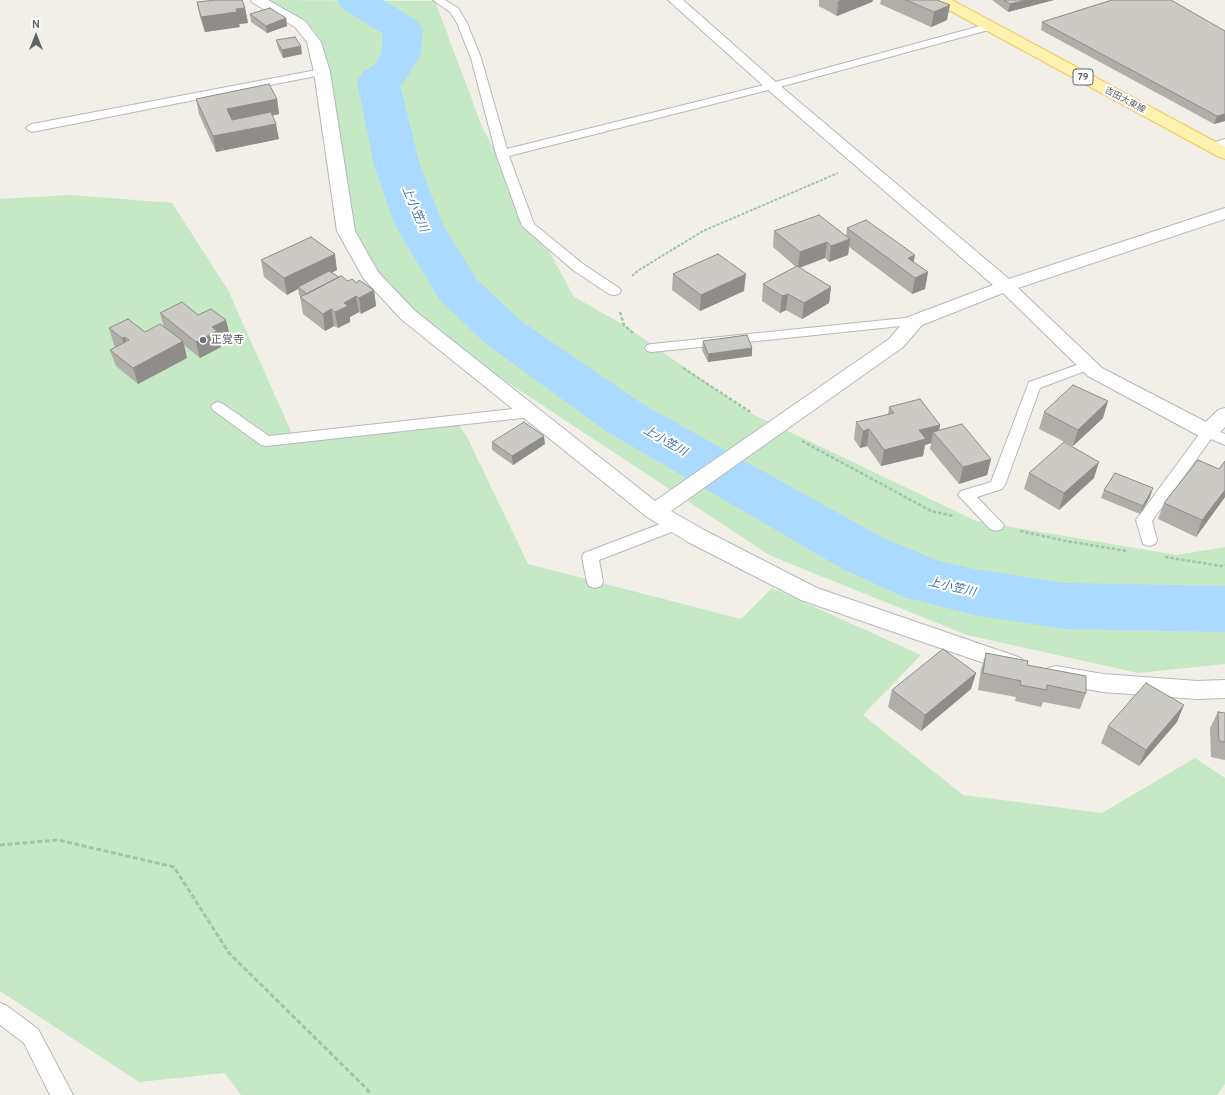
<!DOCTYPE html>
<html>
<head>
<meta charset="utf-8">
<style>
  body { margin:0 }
  #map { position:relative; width:1225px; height:1095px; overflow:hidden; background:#f1efe8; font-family:Cabin,sans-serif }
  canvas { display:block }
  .north { position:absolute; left:16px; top:16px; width:40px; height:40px; -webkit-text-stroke:3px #fff; paint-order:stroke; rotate:0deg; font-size:11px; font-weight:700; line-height:16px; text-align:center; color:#5f6368 }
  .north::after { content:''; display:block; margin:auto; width:14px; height:18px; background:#5f6368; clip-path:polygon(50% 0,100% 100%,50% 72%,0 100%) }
</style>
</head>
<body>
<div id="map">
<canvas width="1225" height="1095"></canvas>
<div class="north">N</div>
</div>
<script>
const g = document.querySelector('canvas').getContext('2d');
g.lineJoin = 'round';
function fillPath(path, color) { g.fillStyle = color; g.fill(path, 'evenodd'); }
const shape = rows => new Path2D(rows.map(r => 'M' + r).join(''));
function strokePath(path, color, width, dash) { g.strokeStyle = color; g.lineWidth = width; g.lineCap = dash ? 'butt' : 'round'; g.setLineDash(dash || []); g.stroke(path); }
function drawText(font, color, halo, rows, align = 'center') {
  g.font = font + ' Cabin,"Noto Sans JP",sans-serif'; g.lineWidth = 4; g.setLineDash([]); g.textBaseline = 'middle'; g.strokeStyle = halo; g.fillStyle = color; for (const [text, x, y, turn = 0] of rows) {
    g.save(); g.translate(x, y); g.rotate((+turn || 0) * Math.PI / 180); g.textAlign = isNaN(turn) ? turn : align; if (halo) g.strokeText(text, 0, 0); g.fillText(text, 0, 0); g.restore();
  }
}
fillPath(shape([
  [257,0,435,1,483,129,574,297,624,325,748,412,976,521,1176,555,1225,547,1225,664,1138,673,967,635,771,556,422,326,370,275,337,176,315,30],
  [71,195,172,203,228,290,294,438,456,420,468,439,528,564,741,619,772,588,921,655,863,715,963,795,1102,813,1195,758,1225,778,1225,1084,1217,1095,241,1095,225,1073,139,1082,0,991,0,199]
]), '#c5e8c5');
fillPath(shape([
  [337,0,383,0,417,21,423,29,421,54,404,82,400,85,420,165,443,225,477,280,521,321,644,405,885,539,939,561,974,569,1065,583,1225,586,1225,632,1065,629,974,615,904,597,843,569,606,431,485,343,440,300,433,289,395,225,374,165,357,81,363,72,374,65,381,54,383,34,342,8,337,0]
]), '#aadaff');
const lane = shape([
  [433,0,445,0,458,8,467,23,481,58,507,149,768,84,984,25,988,24,993,27,992,29,776,88,509,156,534,224,583,264,619,288,621,291,619,294,614,295,609,294,573,270,522,226,496,154,471,58,457,23,450,12,433,0],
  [322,69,328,72,326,74,32,132,28,130,26,128,28,126,32,124,322,69],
  [1225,139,1225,147,1213,151,1209,150,1207,147,1209,144,1225,139],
  [915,317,920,318,922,321,920,324,652,352,647,351,645,348,647,345,652,344,915,317],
  [1088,361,1093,362,1095,365,1093,368,1040,388,1005,485,1002,489,977,497,1004,525,1002,529,996,531,990,529,958,495,961,491,991,482,1029,382,1088,361],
  [218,402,223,404,269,436,531,407,536,409,538,412,536,415,531,417,266,446,261,445,213,410,211,407,213,404,218,402],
  [1208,427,1225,434,1225,445,1211,439,1152,521,1157,540,1155,544,1149,546,1143,544,1136,520,1203,429,1208,427],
  [676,518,682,520,684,524,682,528,599,560,603,582,601,586,595,588,589,586,587,582,582,557,584,553,676,518],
  [0,1003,7,1006,38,1029,73,1095,50,1095,24,1043,0,1025,0,1003]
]);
const street = shape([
  [251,0,268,0,305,21,321,42,330,72,355,231,378,272,415,311,655,501,889,339,908,317,993,285,767,89,668,0,683,0,777,83,1009,279,1225,208,1225,219,1018,288,1102,368,1206,422,1218,410,1225,408,1225,427,1215,437,1208,439,1201,437,1088,376,1003,293,922,325,903,347,671,511,704,530,817,588,1021,658,1025,664,1021,670,1013,673,801,600,688,542,647,517,401,319,364,279,337,231,314,72,307,42,295,27,253,3,251,0],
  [1056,666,1103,674,1197,681,1225,680,1225,698,1197,699,1103,692,1056,684,1048,682,1044,675,1048,668,1056,666]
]);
const primary = shape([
  [934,0,952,0,1225,147,1225,159,1219,157,936,3,934,0]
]);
strokePath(lane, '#b5b8bc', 2);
strokePath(street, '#b5b8bc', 2);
strokePath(primary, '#f2c960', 2);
strokePath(shape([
  [632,276,639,270,703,231,838,173]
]), '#9cc7a9', 2, [3, 1.5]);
strokePath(shape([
  [620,312,624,325,634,334],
  [683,368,752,413],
  [802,441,931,511,953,516],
  [1020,531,1066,541,1127,551],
  [1165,557,1221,566,1225,565]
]), '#9cc7a9', 2.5, [3.5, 2]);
strokePath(shape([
  [0,845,58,840,174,867,229,953,367,1089,370,1095]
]), '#9cc7a9', 3, [5, 2.5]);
fillPath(lane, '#fff');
fillPath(street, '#fff');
fillPath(primary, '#fff2af');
fillPath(shape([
  [819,0,873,0,872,2,837,16,819,6],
  [881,0,937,0,947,20,931,27,880,4],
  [992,0,1054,0,1008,12],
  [197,2,245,8,248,23,239,24,240,27,205,32,200,17],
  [250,14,286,18,287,26,267,33,251,22],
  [1042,22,1225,31,1225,121,1214,124,1041,30],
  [276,40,302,54,283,58,278,48],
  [196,99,277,99,279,114,272,116,279,139,216,152,199,114],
  [847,228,914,262,928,272,925,289,912,294,849,247,848,255,829,262,825,258,800,268,831,287,829,303,802,319,786,310,780,313,762,301,763,284,796,267,773,247,774,231,846,236],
  [261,260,337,270,332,273,339,277,348,281,357,283,374,290,376,306,361,314,359,312,350,317,350,322,338,328,334,326,325,331,303,314,300,297,301,297,299,295,298,289,287,295,264,277],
  [673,274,744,291,700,311,672,290],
  [160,313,198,315,230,336,220,342,221,347,200,358,184,345,187,358,138,384,116,366,110,350,116,347,114,345,109,328,145,332,164,327],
  [703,341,752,348,752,356,708,362,702,350],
  [889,407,940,425,939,431,991,459,987,475,959,484,930,449,931,443,925,445,923,456,881,466,867,446,860,448,854,439,856,422,888,415],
  [1044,412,1103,418,1073,446,1039,429],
  [492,442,545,444,513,465,492,450],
  [1219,469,1225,497,1196,537,1158,519,1164,503],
  [1029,473,1094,478,1059,510,1024,489],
  [1104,490,1150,497,1140,514,1101,498],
  [986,653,1027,665,1086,693,1080,709,1043,702,1041,707,1015,701,1016,697,978,690,981,669],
  [976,673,971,689,921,731,888,707,892,690],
  [1218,712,1225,713,1225,760,1211,757,1210,728],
  [1177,722,1139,766,1101,743,1108,726]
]), '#afaea9');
fillPath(shape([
  [842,0,873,0,872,2,837,16,838,1],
  [1026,0,1054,0,1008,12,1010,4],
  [950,5,947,20,931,27,934,12],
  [245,8,248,23,239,24,240,27,205,32,201,17,236,9],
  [286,18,287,26,267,33,266,26],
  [301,46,302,54,283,58,282,50],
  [277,99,279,114,230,124,227,109],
  [1225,114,1225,121,1214,124,1217,116],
  [276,124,279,139,216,152,213,136],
  [850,239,848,255,829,262,831,246],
  [827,242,825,258,798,268,800,252],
  [335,254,337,270,299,288,298,287,298,289,287,295,284,278],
  [915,255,912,272,908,258],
  [928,272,925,289,912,294,915,278],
  [746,274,744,291,700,311,701,295],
  [831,287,829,303,802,319,804,303],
  [374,290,376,306,361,314,359,298],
  [788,294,786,310,780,313,782,296],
  [356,296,359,312,350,317,350,322,338,328,335,312,344,303],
  [331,309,334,326,325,331,323,314],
  [226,320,230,336,220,342,221,347,200,358,196,342,212,327],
  [125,337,130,353,126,355,122,338],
  [183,341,187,358,138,384,133,368],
  [752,348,752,356,708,362,708,354],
  [1108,401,1103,418,1073,446,1078,430],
  [940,425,938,437,933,432,931,443,925,445,923,456,881,466,884,450,919,430],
  [869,429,867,446,860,448,863,431],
  [544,436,545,444,513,465,512,456],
  [991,459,987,475,959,484,963,467],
  [1099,462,1094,478,1059,510,1064,493],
  [1153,488,1150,497,1140,514,1143,506],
  [1225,490,1225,497,1196,537,1202,520],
  [976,673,971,689,921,731,925,715],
  [1184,705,1177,722,1139,766,1146,750]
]), '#8f8d8a');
const building = shape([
  [216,0,242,0,245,8,236,9,237,12,201,17,197,2,216,0],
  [906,0,937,0,950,5,934,12,906,0],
  [1004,0,1026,0,1010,4,1004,0],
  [1112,0,1171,0,1225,31,1225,114,1217,116,1042,22,1112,0],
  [270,8,286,18,266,26,250,14,270,8],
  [295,37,301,46,282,50,276,40,295,37],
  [269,84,277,99,227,109,232,120,271,112,276,124,213,136,196,99,269,84],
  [819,215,850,239,831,246,827,242,800,252,774,231,819,215],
  [866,220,915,255,908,258,928,272,915,278,847,228,866,220],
  [311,237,335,254,284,278,261,260,311,237],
  [718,254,746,274,701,295,673,274,718,254],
  [797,266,831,287,804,303,788,294,782,296,763,284,797,266],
  [329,271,339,277,307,294,298,287,329,271],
  [341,276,348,281,352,279,357,283,359,280,374,290,359,298,356,296,344,303,348,306,335,312,331,309,323,314,300,297,341,276],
  [182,302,198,315,211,309,226,320,212,327,217,331,196,342,160,313,182,302],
  [128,319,145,332,160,324,183,341,133,368,110,350,129,340,125,337,122,338,109,328,128,319],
  [747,335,752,348,708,354,703,341,747,335],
  [1073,385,1108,401,1078,430,1044,412,1073,385],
  [920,399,940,425,919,430,926,439,884,450,869,429,863,431,856,422,894,413,889,407,920,399],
  [524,422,544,436,512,456,492,442,524,422],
  [962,424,991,459,963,467,933,432,962,424],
  [1064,442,1099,462,1064,493,1029,473,1064,442],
  [1198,460,1219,469,1225,461,1225,490,1202,520,1164,503,1198,460],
  [1115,473,1153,488,1143,506,1104,490,1115,473],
  [943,649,976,673,925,715,892,690,943,649],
  [986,653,1028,661,1027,665,1086,676,1086,693,1047,685,1047,690,1020,685,1021,681,983,673,986,653],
  [1146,683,1184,705,1146,750,1108,726,1146,683],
  [1218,712,1225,713,1225,742,1219,741,1218,712]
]);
fillPath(building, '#cccac5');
strokePath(building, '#8f8d8a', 1);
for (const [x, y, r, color] of [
  [203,340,4,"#6b7280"]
]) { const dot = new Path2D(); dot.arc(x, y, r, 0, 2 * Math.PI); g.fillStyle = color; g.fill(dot); strokePath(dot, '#fff', 1.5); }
drawText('9px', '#5f6368', '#fff', [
  ["吉田大東線",1125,100,28]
]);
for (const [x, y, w] of [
  [1083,77,20]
]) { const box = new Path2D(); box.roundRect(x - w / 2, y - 8, w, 16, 3); g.fillStyle = '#fff'; g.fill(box); strokePath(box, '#5f6368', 1); }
drawText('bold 10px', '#5f6368', null, [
  ["79",1083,77]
]);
drawText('11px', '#5b616d', '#fff', [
  ["正覚寺",211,340]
], 'left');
drawText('italic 12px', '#4174aa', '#fff', [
  ["上小笠川",415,209,67],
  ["上小笠川",665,441,30],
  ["上小笠川",952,587,13]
]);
</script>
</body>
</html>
